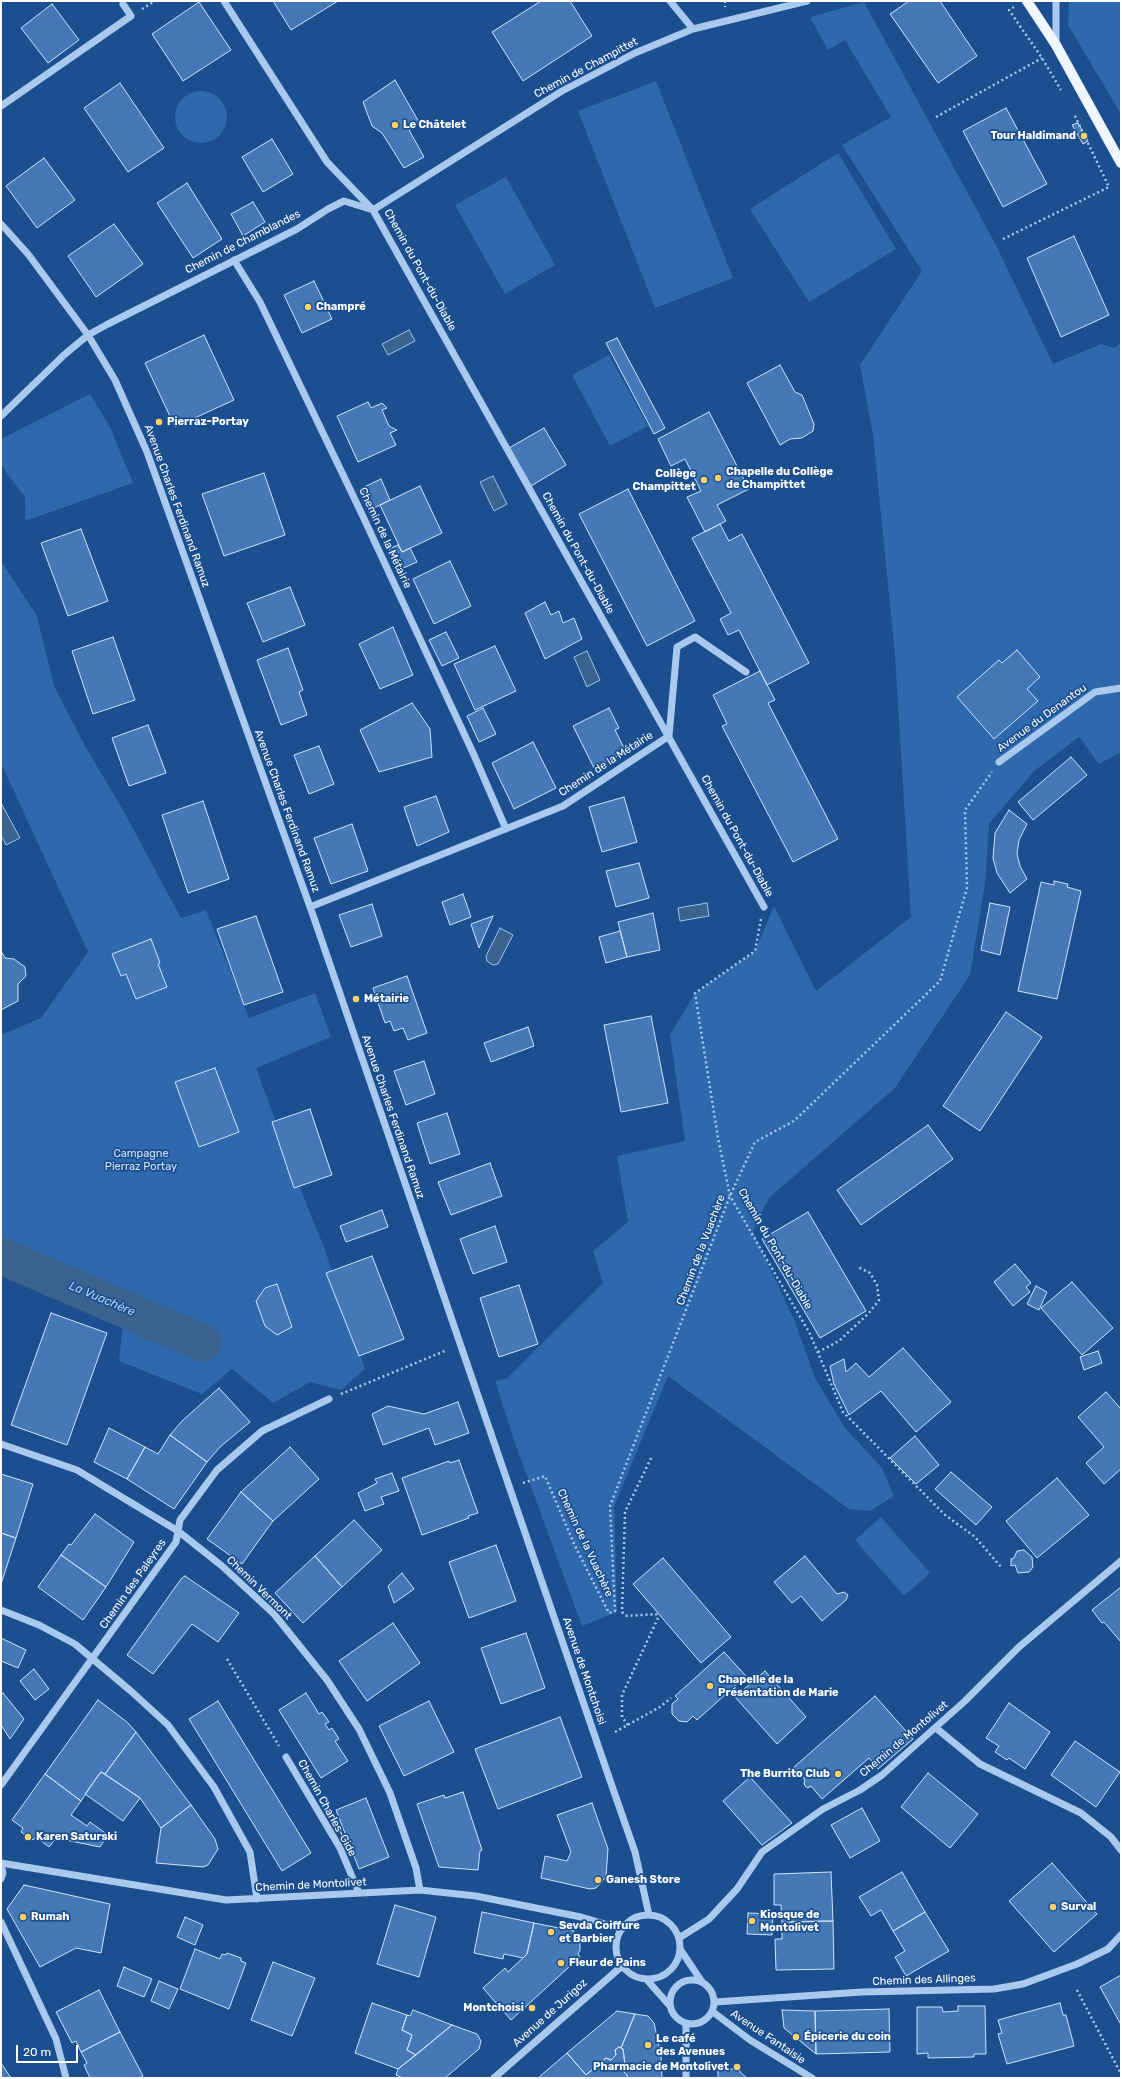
<!DOCTYPE html>
<html>
<head>
<meta charset="utf-8">
<style>
  body { margin:0 }
  #map { position:relative; width:1122px; height:2079px; overflow:hidden; background:#1b4f8f; font-family:Rubik,sans-serif }
  canvas { display:block }
  .frame { position:absolute; inset:0; border:2px solid #fff; pointer-events:none }
  .scale { position:absolute; left:16px; top:2045px; width:62px; height:18px; box-sizing:border-box; border:2px solid #fff; border-top:0; padding-left:5px; font-size:12px; line-height:14px; white-space:nowrap; color:#fff; -webkit-text-stroke:3px #1b4f8f; paint-order:stroke }
</style>
</head>
<body>
<div id="map">
<canvas width="1122" height="2079"></canvas>
<div class="frame"></div>
<div class="scale">20 m</div>
</div>
<script>
const g = document.querySelector('canvas').getContext('2d');
g.lineJoin = 'round';
function fillPath(path, color) { g.fillStyle = color; g.fill(path, 'evenodd'); }
const shape = rows => new Path2D(rows.map(r => 'M' + r).join(''));
function strokePath(path, color, width, dash) { g.strokeStyle = color; g.lineWidth = width; g.lineCap = dash ? 'butt' : 'round'; g.setLineDash(dash || []); g.stroke(path); }
function drawText(font, color, halo, rows, align = 'center') {
  g.font = font + ' Rubik,sans-serif'; g.lineWidth = 3.5; g.setLineDash([]); g.textBaseline = 'middle'; g.strokeStyle = halo; g.fillStyle = color; for (const [text, x, y, turn = 0] of rows) {
    g.save(); g.translate(x, y); g.rotate((+turn || 0) * Math.PI / 180); g.textAlign = isNaN(turn) ? turn : align; if (halo) g.strokeText(text, 0, 0); g.fillText(text, 0, 0); g.restore();
  }
}
fillPath(shape([
  [1069,1,1121,1,1121,114,1068,25],
  [864,2,996,245,1053,364,1101,344,1114,348,1121,343,1121,752,1099,764,1079,737,1034,771,989,824,985,884,970,975,895,1088,769,1198,753,1231,795,1322,815,1378,845,1428,882,1468,894,1496,870,1511,849,1509,668,1376,614,1507,617,1612,582,1626,515,1443,495,1381,506,1379,603,1283,593,1251,628,1222,617,1156,685,1141,670,1035,695,993,755,951,774,906,816,991,911,917,895,656,873,435,860,365,922,271,842,145,891,117,845,40,828,50,810,17],
  [656,81,733,278,655,308,578,111],
  '175 117a26 26 0 1 1 52 0a26 26 0 1 1-52 0Z',
  [838,153,896,249,809,302,750,209],
  [506,177,555,265,505,294,455,205],
  [609,355,648,426,610,446,572,375],
  [90,394,110,427,133,483,25,521,25,497,8,475,1,464,1,439],
  [1,561,37,616,54,686,85,746,123,810,181,918,206,910,249,1018,315,993,331,1037,256,1068,304,1198,324,1247,365,1369,341,1390,310,1382,273,1403,232,1369,202,1394,119,1361,123,1323,97,1295,1,1252,1,1035,41,1018,88,952,1,763],
  [881,1517,930,1573,904,1596,855,1540]
]), '#2e69ad');
const water = shape([
  [409,330,415,341,388,355,382,344,409,330],
  [493,476,507,504,494,511,480,482,493,476],
  [587,651,600,680,587,687,574,657,587,651],
  [1,803,20,838,6,845,1,835,1,803],
  [707,903,709,916,680,921,678,908,707,903],
  [500,928,513,935,498,964,493,965,487,961,486,956,500,928]
]);
fillPath(water, '#3c6290');
strokePath(water, '#9cc4f0', 1);
strokePath(shape([
  [1,1256,203,1343]
]), '#3c6290', 37);
const building = shape([
  [273,1,338,1,291,30,273,1],
  [541,1,570,1,592,36,523,81,492,32,541,1],
  [909,1,940,1,977,56,938,83,890,14,909,1],
  [199,2,231,50,183,81,152,34,199,2],
  [52,4,79,40,48,63,21,28,52,4],
  [395,80,420,124,409,130,424,157,404,168,382,133,372,126,363,102,395,80],
  [120,83,164,148,128,172,84,108,120,83],
  [1006,108,1047,184,1003,207,963,131,1006,108],
  [1078,123,1088,141,1083,144,1072,125,1078,123],
  [272,139,293,174,263,192,242,157,272,139],
  [44,158,75,200,37,228,6,186,44,158],
  [187,183,222,239,193,258,157,203,187,183],
  [253,202,265,222,243,236,231,214,253,202],
  [114,224,143,264,96,297,68,256,114,224],
  [1074,236,1109,315,1061,337,1027,258,1074,236],
  [314,281,332,319,302,333,284,295,314,281],
  [204,335,234,400,175,427,145,363,204,335],
  [617,338,665,428,654,434,606,343,617,338],
  [780,365,795,392,802,395,814,424,813,431,802,438,790,439,780,445,747,383,780,365],
  [368,402,371,408,382,403,387,408,382,410,389,426,397,430,390,433,396,445,358,462,337,416,368,402],
  [709,412,749,489,717,505,726,521,705,532,687,497,701,491,685,459,671,466,658,439,709,412],
  [544,428,566,465,531,486,509,448,544,428],
  [264,473,285,535,224,556,202,494,264,473],
  [381,479,390,500,372,509,362,488,381,479],
  [420,486,442,533,402,552,380,505,420,486],
  [628,489,695,621,647,646,579,514,628,489],
  [720,524,729,541,742,534,809,663,767,685,739,630,728,635,720,619,731,613,692,538,720,524],
  [81,529,108,601,68,616,41,543,81,529],
  [398,545,402,552,410,548,417,562,399,570,389,549,398,545],
  [450,561,471,606,434,624,413,579,450,561],
  [290,587,305,625,263,642,247,603,290,587],
  [545,602,551,615,559,611,563,623,574,618,582,639,545,659,525,613,545,602],
  [393,627,413,675,380,689,359,644,393,627],
  [446,632,459,658,442,666,429,640,446,632],
  [113,637,135,700,93,714,72,651,113,637],
  [495,646,516,691,475,710,454,664,495,646],
  [288,648,303,690,299,692,307,715,281,725,257,660,288,648],
  [1017,650,1040,677,1027,689,1038,701,994,739,957,697,999,660,1002,663,1017,650],
  [760,671,775,700,768,703,838,839,793,862,722,726,727,724,713,695,760,671],
  [412,703,430,729,432,757,379,772,360,730,412,703],
  [483,708,496,734,479,742,467,716,483,708],
  [609,708,619,728,615,730,626,752,594,768,573,726,609,708],
  [148,725,166,773,129,786,112,738,148,725],
  [533,742,556,788,514,809,492,763,533,742],
  [319,746,334,784,309,794,294,755,319,746],
  [1071,757,1087,775,1033,820,1018,802,1071,757],
  [436,796,449,832,417,846,404,807,436,796],
  [624,797,637,842,602,852,589,807,624,797],
  [203,801,229,879,188,893,162,815,203,801],
  [1009,810,1027,824,1019,840,1017,854,1020,866,1027,879,1010,893,997,873,993,858,995,833,1009,810],
  [352,824,368,871,331,884,314,838,352,824],
  [639,863,649,898,616,907,606,871,639,863],
  [1054,881,1068,884,1067,887,1081,891,1057,999,1018,991,1041,882,1054,885,1054,881],
  [463,894,471,917,450,925,442,902,463,894],
  [990,903,1010,907,1000,955,981,950,990,903],
  [372,904,382,936,351,947,339,915,372,904],
  [653,913,660,950,627,957,618,922,653,913],
  [256,916,283,992,244,1005,217,929,256,916],
  [493,916,479,948,471,924,493,916],
  [620,931,627,957,606,963,599,937,620,931],
  [151,939,160,963,158,964,167,987,136,999,126,974,121,976,112,954,151,939],
  [1,951,5,958,14,959,25,967,26,976,18,984,18,1001,1,1010,1,951],
  [407,976,427,1033,408,1040,403,1028,394,1031,390,1021,385,1023,373,988,407,976],
  [1006,1012,1042,1037,980,1131,943,1106,1006,1012],
  [651,1016,668,1103,621,1112,604,1025,651,1016],
  [528,1027,534,1046,491,1062,484,1043,528,1027],
  [424,1061,435,1094,406,1105,394,1071,424,1061],
  [215,1068,239,1132,199,1147,175,1082,215,1068],
  [310,1109,332,1175,294,1188,272,1122,310,1109],
  [447,1113,460,1154,430,1164,417,1123,447,1113],
  [928,1125,953,1159,861,1225,837,1190,928,1125],
  [490,1163,502,1196,451,1215,438,1182,490,1163],
  [382,1210,388,1227,346,1242,340,1226,382,1210],
  [808,1212,866,1311,820,1338,762,1239,808,1212],
  [495,1226,507,1262,473,1274,460,1239,495,1226],
  [372,1256,404,1339,359,1356,326,1273,372,1256],
  [1015,1264,1031,1283,1026,1287,1030,1292,1013,1306,994,1282,1015,1264],
  [1072,1282,1113,1328,1082,1355,1041,1308,1072,1282],
  [277,1284,292,1327,277,1335,265,1326,256,1301,265,1288,277,1284],
  [519,1285,538,1344,499,1357,480,1298,519,1285],
  [1036,1286,1047,1292,1039,1310,1027,1304,1036,1286],
  [51,1313,107,1333,67,1445,11,1425,51,1313],
  [903,1348,951,1402,916,1432,881,1391,849,1415,834,1384,830,1366,844,1359,846,1372,856,1363,869,1377,903,1348],
  [1098,1351,1102,1363,1084,1370,1080,1357,1098,1351],
  [219,1388,250,1422,220,1447,207,1462,170,1435,182,1421,219,1388],
  [1106,1392,1121,1409,1121,1469,1104,1484,1086,1463,1104,1447,1078,1417,1106,1392],
  [458,1402,469,1433,435,1445,429,1428,383,1445,372,1414,388,1406,424,1414,458,1402],
  [109,1428,145,1447,127,1479,94,1462,109,1428],
  [170,1435,207,1462,174,1509,127,1479,145,1447,158,1454,170,1435],
  [915,1436,939,1465,916,1484,890,1458,915,1436],
  [290,1447,319,1479,273,1521,241,1492,290,1447],
  [459,1460,478,1513,468,1516,469,1518,422,1535,402,1478,449,1461,450,1463,459,1460],
  [951,1472,992,1507,976,1525,935,1489,951,1472],
  [392,1473,399,1491,381,1497,384,1504,365,1511,358,1493,377,1483,375,1479,392,1473],
  [1,1474,33,1484,16,1538,1,1533,1,1474],
  [1057,1478,1089,1515,1037,1558,1006,1521,1057,1478],
  [241,1492,273,1521,242,1564,207,1539,241,1492],
  [95,1514,134,1542,106,1587,61,1555,69,1544,71,1545,95,1514],
  [354,1520,382,1550,342,1587,315,1556,354,1520],
  [1,1533,16,1538,1,1584,1,1533],
  [496,1545,516,1601,469,1618,449,1562,496,1545],
  [1024,1550,1032,1557,1033,1567,1029,1572,1018,1573,1015,1565,1011,1566,1011,1559,1014,1558,1017,1551,1024,1550],
  [61,1555,106,1587,83,1620,38,1587,61,1555],
  [315,1556,342,1587,303,1623,275,1593,315,1556],
  [805,1556,837,1594,844,1592,848,1595,846,1600,822,1621,801,1596,792,1603,774,1582,805,1556],
  [663,1558,731,1637,701,1663,633,1584,663,1558],
  [402,1573,414,1589,394,1603,388,1586,402,1573],
  [185,1576,239,1613,218,1642,192,1624,153,1674,127,1655,181,1579,185,1576],
  [1121,1587,1121,1642,1104,1622,1102,1623,1092,1610,1121,1587],
  [393,1623,420,1663,367,1701,339,1661,393,1623],
  [526,1633,545,1688,501,1704,481,1648,526,1633],
  [1,1638,26,1650,18,1668,1,1661,1,1638],
  [724,1652,746,1676,697,1720,693,1716,687,1722,679,1721,672,1714,672,1704,678,1699,675,1696,724,1652],
  [34,1669,49,1689,35,1700,20,1681,34,1669],
  [765,1671,806,1717,777,1744,735,1697,765,1671],
  [3,1693,24,1719,10,1739,1,1725,1,1695,3,1693],
  [306,1693,319,1714,322,1712,329,1722,325,1724,329,1730,332,1728,339,1739,335,1741,348,1761,321,1778,279,1710,306,1693],
  [875,1696,913,1739,878,1769,869,1758,822,1799,811,1786,808,1788,805,1786,804,1783,805,1780,794,1767,875,1696],
  [98,1700,127,1722,136,1732,105,1774,101,1772,99,1774,81,1801,45,1774,98,1700],
  [218,1701,311,1853,282,1871,189,1719,218,1701],
  [429,1701,454,1752,404,1776,379,1726,429,1701],
  [1009,1703,1050,1732,1025,1769,1009,1758,1007,1760,995,1752,999,1746,986,1738,1009,1703],
  [560,1717,582,1777,498,1809,475,1749,560,1717],
  [136,1732,191,1805,161,1828,140,1798,105,1774,136,1732],
  [1075,1741,1120,1772,1096,1807,1051,1775,1075,1741],
  [101,1772,140,1798,123,1821,85,1794,101,1772],
  [928,1773,978,1814,950,1848,901,1807,928,1773],
  [45,1774,81,1801,71,1815,87,1826,90,1822,108,1835,100,1847,56,1838,49,1847,36,1837,33,1840,21,1832,23,1828,12,1820,45,1774],
  [750,1777,792,1823,762,1845,723,1801,750,1777],
  [463,1792,482,1850,480,1851,478,1870,439,1867,417,1804,444,1795,445,1798,463,1792],
  [366,1798,389,1857,359,1869,336,1810,366,1798],
  [592,1803,608,1849,606,1877,596,1888,590,1889,541,1878,545,1856,567,1861,571,1852,557,1815,592,1803],
  [191,1805,215,1839,218,1849,208,1865,203,1867,156,1863,161,1828,191,1805],
  [862,1808,880,1841,850,1858,831,1825,862,1808],
  [1052,1863,1097,1914,1054,1952,1009,1901,1052,1863],
  [831,1872,833,1921,782,1922,781,1905,774,1905,774,1874,831,1872],
  [902,1872,925,1912,893,1931,881,1910,871,1916,859,1897,902,1872],
  [24,1885,110,1904,101,1953,76,1948,40,1967,7,1909,24,1885],
  [395,1905,436,1917,419,1977,377,1964,395,1905],
  [482,1912,534,1923,527,1954,523,1958,504,1954,503,1959,474,1953,482,1912],
  [925,1912,949,1951,906,1976,895,1957,905,1951,893,1931,925,1912],
  [748,1913,773,1914,772,1935,747,1934,748,1913],
  [185,1917,203,1925,195,1945,177,1937,185,1917],
  [833,1921,834,1969,776,1970,775,1939,782,1939,782,1922,833,1921],
  [534,1923,574,1931,573,1935,580,1941,580,1950,578,1954,580,1957,511,2020,483,1988,505,1968,508,1972,527,1954,534,1923],
  [195,1949,220,1959,222,1954,226,1955,227,1953,241,1958,241,1961,246,1963,229,2009,180,1989,195,1949],
  [273,1962,315,1978,292,2036,251,2020,273,1962],
  [124,1967,152,1979,144,1997,117,1986,124,1967],
  [1121,1975,1121,2022,1120,2023,1100,1987,1121,1975],
  [159,1981,178,1989,169,2009,151,2001,159,1981],
  [99,1990,120,2032,81,2052,76,2041,72,2043,56,2012,99,1990],
  [372,2003,407,2015,402,2030,412,2035,407,2050,416,2055,398,2069,355,2053,372,2003],
  [1060,2003,1063,2015,1066,2015,1074,2046,1007,2064,998,2034,1002,2033,998,2020,1060,2003],
  [958,2006,985,2006,986,2054,974,2054,974,2057,928,2058,928,2053,917,2054,917,2007,942,2007,943,2012,958,2011,958,2006],
  [889,2009,890,2052,816,2054,815,2011,889,2009],
  [413,2010,452,2025,416,2055,407,2050,412,2035,402,2030,407,2015,410,2016,413,2010],
  [782,2010,815,2011,816,2054,784,2028,782,2010],
  [617,2011,635,2014,621,2048,619,2047,615,2050,616,2055,611,2060,606,2058,586,2075,567,2053,617,2011],
  [635,2014,648,2016,654,2023,661,2055,662,2078,628,2078,627,2075,624,2072,623,2065,625,2064,623,2049,621,2048,635,2014],
  [452,2025,477,2034,481,2041,479,2049,445,2078,403,2078,396,2075,398,2069,452,2025],
  [120,2032,143,2076,139,2078,90,2078,84,2065,87,2063,81,2052,120,2032],
  [619,2047,623,2049,625,2064,623,2065,624,2072,627,2075,628,2078,538,2078,567,2053,586,2075,606,2058,611,2060,616,2055,615,2050,619,2047],
  [1,2063,11,2078,1,2078,1,2063],
  [718,2069,740,2069,740,2072,747,2078,718,2078,718,2069]
]);
fillPath(building, '#4478b7');
strokePath(building, '#cfe3fa', 1);
strokePath(shape([
  [725,1,725,7],
  [1014,7,1009,10,1042,58,1061,90],
  [142,9,155,1],
  [936,117,1042,58],
  [1003,239,1109,187,1074,114],
  [761,919,755,951,695,993,718,1138,730,1196,810,1334,843,1412,944,1514,975,1537,1002,1568],
  [818,1352,839,1341,869,1313,879,1300,877,1285,870,1273,858,1267],
  [341,1394,447,1350],
  [523,1483,545,1476,575,1546,609,1613,615,1611,610,1506,730,1196,755,1142,794,1121,940,981,967,888,965,810,992,772],
  [227,1659,279,1746],
  [628,1725,622,1717,622,1695,658,1618,656,1614,627,1616,622,1612,625,1512,652,1456],
  [615,1732,660,1707,671,1698],
  [1077,1990,1121,2074]
]), '#a9c9ee', 2.5, [2, 3]);
strokePath(shape([
  [224,1,327,162,373,210,764,907],
  [670,1,693,29],
  [1056,1,1056,45],
  [1,106,131,16,123,4],
  [373,210,562,91,635,53,693,29,807,1],
  [1,224,28,254,88,335,115,380,147,452,314,918,613,1789,635,1852,649,1915],
  [234,260,260,302,359,508,474,755,506,829],
  [1,416,64,355,88,335,108,324,297,229,328,209,344,201,373,210],
  [669,736,677,647,695,637,746,672],
  [999,762,1095,692,1121,688],
  [310,907,563,806,669,736],
  [1,1444,77,1470,178,1531,222,1566,274,1614,327,1680,359,1729,390,1793,416,1868,420,1890],
  [1,1610,39,1625,75,1644,132,1692,168,1725,214,1787,250,1852,257,1899],
  [936,1728,980,1764,1081,1813,1111,1837,1121,1850],
  [286,1757,340,1848,359,1893],
  [1,1785,176,1542,180,1520,217,1470,262,1431,329,1399],
  [1,1863,226,1900,420,1890,476,1896,581,1917,622,1929],
  [1,1865,3,1873,1,1879],
  '616 1947a32 32 0 1 1 64 0a32 32 0 1 1-64 0Z',
  [1,1922,56,2039,66,2078],
  [679,1938,709,1919,737,1889,762,1852,823,1809,860,1790,882,1775,965,1701,1019,1647,1121,1561],
  [680,1949,702,1982],
  '670 2002a22 22 0 1 1 44 0a22 22 0 1 1-44 0Z',
  [647,1980,670,2006],
  [715,2002,862,1992,994,1989,1023,1984,1077,1964,1108,1949,1121,1935],
  [713,2012,750,2040,812,2078],
  [494,2078,622,1966],
  [686,2078,686,2024]
]), '#a9c9ee', 7);
strokePath(shape([
  [1027,1,1056,45,1121,163]
]), '#f0f6ff', 10);
for (const [x, y, r, color] of [
  [395,125,4,"#ffd166"],
  [1084,136,4,"#ffd166"],
  [308,307,4,"#ffd166"],
  [159,422,4,"#ffd166"],
  [718,478,4,"#ffd166"],
  [704,480,4,"#ffd166"],
  [356,999,4,"#ffd166"],
  [710,1686,4,"#ffd166"],
  [838,1774,4,"#ffd166"],
  [28,1837,4,"#ffd166"],
  [598,1880,4,"#ffd166"],
  [1053,1907,4,"#ffd166"],
  [23,1917,4,"#ffd166"],
  [752,1921,4,"#ffd166"],
  [551,1932,4,"#ffd166"],
  [561,1963,4,"#ffd166"],
  [532,2008,4,"#ffd166"],
  [796,2037,4,"#ffd166"],
  [648,2045,4,"#ffd166"],
  [737,2067,4,"#ffd166"]
]) { const dot = new Path2D(); dot.arc(x, y, r, 0, 2 * Math.PI); g.fillStyle = color; g.fill(dot); strokePath(dot, '#1b4f8f', 1.5); }
drawText('11px', '#fff', '#1b4f8f', [
  ["Chemin de Champittet",586,68,-28],
  ["Chemin de Chamblandes",243,242,-27],
  ["Chemin du Pont-du-Diable",420,270,61],
  ["Avenue Charles Ferdinand Ramuz",177,506,70],
  ["Chemin de la Métairie",385,538,65],
  ["Chemin du Pont-du-Diable",578,553,61],
  ["Avenue du Denantou",1042,718,-36],
  ["Chemin de la Métairie",606,764,-33],
  ["Avenue Charles Ferdinand Ramuz",287,811,70],
  ["Chemin du Pont-du-Diable",737,836,61],
  ["Avenue Charles Ferdinand Ramuz",393,1117,71],
  ["Chemin du Pont-du-Diable",775,1249,60],
  ["Chemin de la Vuachère",701,1250,-69],
  ["Chemin de la Vuachère",585,1543,65],
  ["Chemin des Paleyres",133,1584,-55],
  ["Chemin Vermont",259,1588,44],
  ["Avenue de Montchoisi",584,1671,71],
  ["Chemin de Montolivet",904,1739,-40],
  ["Chemin Charles-Gide",327,1808,61],
  ["Chemin de Montolivet",311,1885,-3],
  ["Chemin des Allinges",924,1980,-2],
  ["Avenue de Jurigoz",550,2013,-42],
  ["Avenue Fantaisie",768,2037,34]
]);
drawText('bold 11px', '#fff', '#1b4f8f', [
  ["Le Châtelet",403,125],
  ["Tour Haldimand",1076,136,"right"],
  ["Champré",316,307],
  ["Pierraz-Portay",167,422],
  ["Chapelle du Collège",726,472],
  ["de Champittet",726,485],
  ["Collège",696,474,"right"],
  ["Champittet",696,487,"right"],
  ["Métairie",364,999],
  ["Chapelle de la",718,1680],
  ["Présentation de Marie",718,1693],
  ["The Burrito Club",830,1774,"right"],
  ["Karen Saturski",36,1837],
  ["Ganesh Store",606,1880],
  ["Surval",1061,1907],
  ["Kiosque de",760,1915],
  ["Montolivet",760,1928],
  ["Rumah",31,1917],
  ["Sevda Coiffure",559,1926],
  ["et Barbier",559,1939],
  ["Fleur de Pains",569,1963],
  ["Montchoisi",524,2008,"right"],
  ["Épicerie du coin",804,2037],
  ["Le café",656,2039],
  ["des Avenues",656,2052],
  ["Pharmacie de Montolivet",729,2067,"right"]
], 'left');
drawText('11px', '#cfe3fa', '#1b4f8f', [
  ["Campagne",141,1154],
  ["Pierraz Portay",141,1167]
]);
drawText('italic 12px', '#b5d3f5', '#1b4f8f', [
  ["La Vuachère",102,1299,23]
]);
</script>
</body>
</html>
